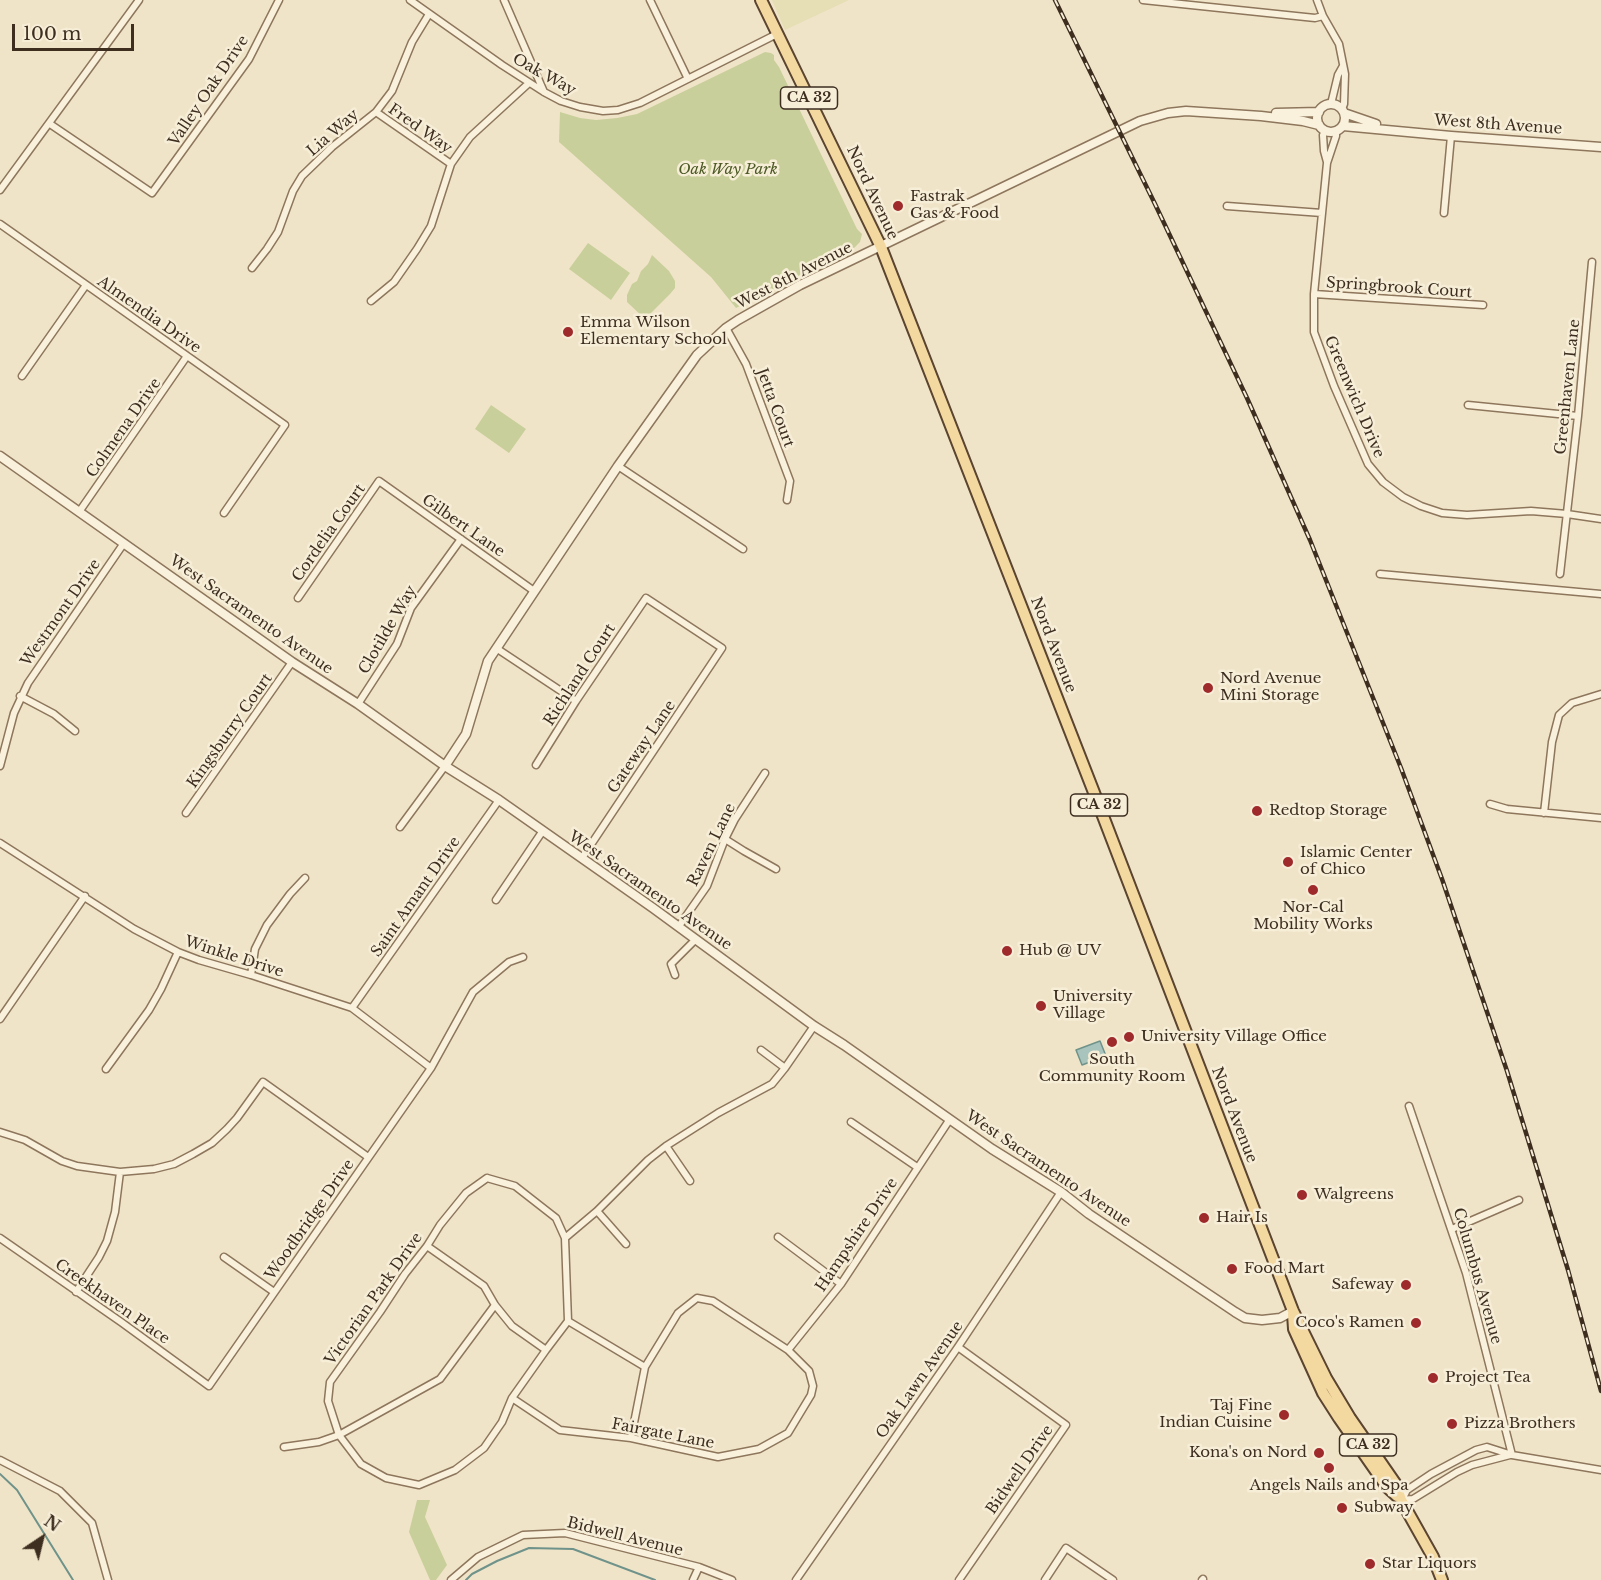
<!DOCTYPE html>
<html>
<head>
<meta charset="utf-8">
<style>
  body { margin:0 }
  #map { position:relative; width:1601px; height:1580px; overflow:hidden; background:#f0e4c8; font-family:"Libre Baskerville",serif }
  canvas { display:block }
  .north { position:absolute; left:12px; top:1508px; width:60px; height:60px; -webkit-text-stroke:4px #f7eed8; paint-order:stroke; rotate:35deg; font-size:16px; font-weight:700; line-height:24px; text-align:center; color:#3d2e20 }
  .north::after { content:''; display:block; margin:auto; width:21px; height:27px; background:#3d2e20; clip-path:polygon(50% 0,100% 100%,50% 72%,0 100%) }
  .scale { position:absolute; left:12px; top:24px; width:122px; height:27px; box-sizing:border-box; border:3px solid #3d2e20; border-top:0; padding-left:8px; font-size:18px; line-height:21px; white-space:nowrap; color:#3d2e20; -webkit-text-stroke:4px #f7eed8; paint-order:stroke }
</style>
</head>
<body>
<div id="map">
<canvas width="1601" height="1580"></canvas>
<div class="north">N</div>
<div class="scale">100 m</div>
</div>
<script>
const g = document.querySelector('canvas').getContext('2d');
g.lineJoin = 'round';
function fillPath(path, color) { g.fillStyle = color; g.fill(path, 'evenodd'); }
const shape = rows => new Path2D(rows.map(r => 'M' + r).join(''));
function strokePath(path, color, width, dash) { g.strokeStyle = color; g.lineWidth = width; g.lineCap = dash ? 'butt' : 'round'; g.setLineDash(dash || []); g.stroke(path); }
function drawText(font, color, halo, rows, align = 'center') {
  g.font = font + ' "Libre Baskerville",serif'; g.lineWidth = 5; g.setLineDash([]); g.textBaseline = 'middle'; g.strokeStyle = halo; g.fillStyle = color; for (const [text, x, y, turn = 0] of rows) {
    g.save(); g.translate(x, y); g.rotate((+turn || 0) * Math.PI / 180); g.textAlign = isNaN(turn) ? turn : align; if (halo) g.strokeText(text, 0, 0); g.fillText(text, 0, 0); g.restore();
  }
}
fillPath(shape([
  [772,0,849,0,785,30]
]), '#e6deb5');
fillPath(shape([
  [765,52,771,53,774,55,774,60,779,67,857,229,862,234,860,242,853,249,736,308,711,277,559,142,560,112,580,118,596,120,617,118,637,114],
  [588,243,630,273,611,300,569,269],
  [652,255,669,271,675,281,675,288,670,294,645,319,627,302,627,295,632,284,637,281,641,271,648,264],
  [491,405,526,429,509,453,475,429],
  [417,1500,430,1500,425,1517,447,1565,436,1580,430,1580,409,1532]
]), '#c9cf9b');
const water = shape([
  [1100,1041,1106,1056,1082,1065,1076,1050,1100,1041]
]);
fillPath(water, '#a9c4bc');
strokePath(water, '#6f938a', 1.5);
strokePath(shape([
  [0,1474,17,1490,73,1580],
  [466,1580,472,1574,497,1561,529,1548,573,1549,655,1580]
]), '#6f938a', 2);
const minor = shape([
  [410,0,502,65,544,92,561,101,580,107,603,111,618,110,640,103,777,34],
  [504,0,544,92],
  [650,0,688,79],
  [1143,0,1315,18,1323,16],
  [1317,0,1323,16,1339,44,1345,74,1344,104,1342,109],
  [1331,104,1338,75,1343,66],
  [376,112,451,164],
  [50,124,152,193,249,59,279,0],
  [1325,131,1323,135,1324,151,1327,162],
  [1336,132,1336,136,1327,163,1314,294,1314,332,1334,386,1368,464,1383,482,1403,497,1421,506,1442,513,1467,515,1531,511,1567,514,1601,519],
  [0,190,139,0],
  [1227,206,1322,213],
  [1444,213,1451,136],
  [0,224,285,425,224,513],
  [252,268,267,249,278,232,293,191,302,176,332,147,376,112,392,91,412,42,429,14],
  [1314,294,1483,305],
  [371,301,394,282,417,249,431,226,451,164,470,137,529,83],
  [726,328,746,364,790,481,787,500],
  [22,376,86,285],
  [1468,405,1578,416],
  [618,466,743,549],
  [79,512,187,356],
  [1380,574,1601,594],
  [1560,574,1578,416,1592,262],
  [298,598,379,481,534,591],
  [496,648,576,701],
  [20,696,54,714,75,731],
  [358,704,397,644,411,608,461,539],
  [536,765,576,701,646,598,722,648,582,858],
  [0,766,14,713,28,683,124,543],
  [1490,804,1507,809,1601,818],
  [186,813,292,662],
  [1544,813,1552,742,1559,715,1572,703,1601,694],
  [400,827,445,766],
  [725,839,744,851,776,869],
  [0,843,134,929,178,952,199,960,251,975,352,1008,431,1068],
  [496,900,542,832],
  [679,926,707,886,725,839,735,819,765,773],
  [251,975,255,949,267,925,290,894,305,878],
  [675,975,671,964,696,939],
  [352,1008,499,800],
  [0,1019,85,896],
  [761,1050,785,1068],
  [106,1069,149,1010,161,989,178,952],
  [1409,1106,1466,1273,1512,1455],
  [851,1122,917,1167],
  [0,1132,25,1140,62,1161,77,1166,120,1172,154,1169,174,1164,193,1154,212,1143,227,1129,237,1118,263,1082,368,1157],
  [666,1146,690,1181],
  [487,1178,515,1186,556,1218,565,1238,568,1321,546,1350,512,1398,502,1422,484,1448,455,1470,419,1485,386,1478,361,1464,339,1435,328,1401,330,1382,380,1312,405,1274,427,1246,440,1225,466,1193,487,1178],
  [597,1211,626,1244],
  [1452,1229,1519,1200],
  [778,1237,841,1284],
  [0,1238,121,1322,209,1386,431,1068,473,992,509,962,523,957],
  [565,1238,597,1211,648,1160,666,1146,718,1113,772,1084,785,1068,814,1026],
  [427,1246,484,1286,495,1305,512,1326,546,1350],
  [224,1257,274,1292],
  [76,1292,99,1257,107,1241,115,1212,120,1172],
  [568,1321,645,1367],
  [958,1347,1066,1425,959,1580],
  [788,1350,841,1284,950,1119],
  [512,1398,560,1430,631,1438,718,1457,759,1449,788,1433,811,1395,813,1386,809,1371,788,1350,713,1301,697,1298,678,1313,645,1367,631,1438],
  [284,1447,319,1442,339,1435,440,1379,495,1305],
  [0,1460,60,1491,92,1523,108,1580],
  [1401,1500,1413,1499,1457,1472,1472,1465,1510,1455],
  [1402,1500,1407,1490,1431,1474,1476,1450,1487,1447,1512,1455,1601,1470],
  [451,1580,478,1557,523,1535,565,1533,699,1567,732,1580],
  [693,1580,699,1567],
  [796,1580,958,1347,1061,1192],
  [1045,1580,1066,1548,1113,1580],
  [1202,1580,1203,1579]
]);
const tertiary = shape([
  '1317 118a14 14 0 1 1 28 0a14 14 0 1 1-28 0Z',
  [1276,113,1319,112],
  [1344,113,1376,124],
  [1343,126,1451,136,1601,147],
  [0,456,292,662,358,704,445,766,499,800,653,908,814,1026,844,1045,992,1149,1061,1192,1089,1214,1235,1312,1245,1318,1262,1320,1280,1318,1293,1311],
  [445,766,466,734,488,661,618,466,697,355,726,328,738,320,800,285,1140,121,1168,113,1186,111,1261,116,1303,121,1319,125]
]);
const primary = shape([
  [761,0,881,247,1093,790,1293,1311,1326,1378,1350,1418,1395,1483,1401,1500,1433,1557,1442,1580],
  [1293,1314,1294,1329,1323,1393,1339,1418,1387,1487,1397,1496]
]);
strokePath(minor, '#8d765c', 9);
strokePath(tertiary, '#8d765c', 11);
strokePath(primary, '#5b4430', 14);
strokePath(minor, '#faf1dc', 6);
strokePath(tertiary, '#faf1dc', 8);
strokePath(primary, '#f3d9a0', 10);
const rail = shape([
  [1055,0,1155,204,1247,398,1310,540,1401,768,1442,879,1507,1071,1568,1270,1601,1391]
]);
strokePath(rail, '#3d2e20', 4.5);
strokePath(rail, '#f7eed8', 2, [7]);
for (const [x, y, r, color] of [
  [898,206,6,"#9e2a2b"],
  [568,332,6,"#9e2a2b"],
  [1208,688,6,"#9e2a2b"],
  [1257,811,6,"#9e2a2b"],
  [1288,862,6,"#9e2a2b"],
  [1313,890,6,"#9e2a2b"],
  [1007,951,6,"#9e2a2b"],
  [1041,1006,6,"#9e2a2b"],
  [1129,1037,6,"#9e2a2b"],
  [1112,1042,6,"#9e2a2b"],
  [1302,1195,6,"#9e2a2b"],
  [1204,1218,6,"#9e2a2b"],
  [1232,1269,6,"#9e2a2b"],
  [1406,1285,6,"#9e2a2b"],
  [1416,1323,6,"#9e2a2b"],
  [1433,1378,6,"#9e2a2b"],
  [1284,1415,6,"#9e2a2b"],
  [1452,1424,6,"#9e2a2b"],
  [1319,1453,6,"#9e2a2b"],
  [1329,1468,6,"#9e2a2b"],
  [1342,1508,6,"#9e2a2b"],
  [1370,1564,6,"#9e2a2b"]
]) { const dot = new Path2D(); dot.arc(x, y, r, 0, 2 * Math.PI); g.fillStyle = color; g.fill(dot); strokePath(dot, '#f7eed8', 2); }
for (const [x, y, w] of [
  [809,98,57],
  [1099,805,57],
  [1368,1445,57]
]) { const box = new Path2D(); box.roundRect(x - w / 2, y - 11, w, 22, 4.5); g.fillStyle = '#f7eed8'; g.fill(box); strokePath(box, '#3d2e20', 1.5); }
drawText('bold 14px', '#3d2e20', null, [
  ["CA 32",809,98],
  ["CA 32",1099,805],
  ["CA 32",1368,1445]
]);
drawText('15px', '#3d2e20', '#f7eed8', [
  ["Oak Way",544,75,29],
  ["Valley Oak Drive",209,91,-56],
  ["West 8th Avenue",1498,125,4],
  ["Fred Way",420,129,35],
  ["Lia Way",333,133,-41],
  ["Nord Avenue",872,193,65],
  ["West 8th Avenue",794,276,-27],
  ["Springbrook Court",1399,288,4],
  ["Almendia Drive",149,315,35],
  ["Greenhaven Lane",1568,387,-84],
  ["Greenwich Drive",1354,397,67],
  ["Jetta Court",775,408,70],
  ["Colmena Drive",124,428,-55],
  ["Gilbert Lane",463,526,35],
  ["Cordelia Court",329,533,-55],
  ["Westmont Drive",61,613,-55],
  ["West Sacramento Avenue",251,615,35],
  ["Clotilde Way",388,630,-60],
  ["Nord Avenue",1053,645,69],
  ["Richland Court",580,675,-57],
  ["Kingsburry Court",230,731,-55],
  ["Gateway Lane",642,747,-56],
  ["Raven Lane",712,845,-64],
  ["West Sacramento Avenue",650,891,35],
  ["Saint Amant Drive",416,897,-55],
  ["Winkle Drive",234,957,18],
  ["Nord Avenue",1234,1115,69],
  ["West Sacramento Avenue",1048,1169,34],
  ["Woodbridge Drive",310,1220,-55],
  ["Hampshire Drive",857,1235,-56],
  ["Columbus Avenue",1477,1276,74],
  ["Victorian Park Drive",374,1299,-55],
  ["Creekhaven Place",112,1302,35],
  ["Oak Lawn Avenue",920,1380,-55],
  ["Fairgate Lane",663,1434,11],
  ["Bidwell Drive",1020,1470,-55],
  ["Bidwell Avenue",625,1537,14]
]);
drawText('italic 15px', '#4d5a26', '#f7eed8', [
  ["Oak Way Park",728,170]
]);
drawText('15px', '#3d2e20', '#f7eed8', [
  ["Fastrak",910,197],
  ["Gas & Food",910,214],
  ["Emma Wilson",580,323],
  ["Elementary School",580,340],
  ["Nord Avenue",1220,679],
  ["Mini Storage",1220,696],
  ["Redtop Storage",1269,811],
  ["Islamic Center",1300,853],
  ["of Chico",1300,870],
  ["Nor-Cal",1313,908,"center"],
  ["Mobility Works",1313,925,"center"],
  ["Hub @ UV",1019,951],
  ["University",1053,997],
  ["Village",1053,1014],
  ["University Village Office",1141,1037],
  ["South",1112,1060,"center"],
  ["Community Room",1112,1077,"center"],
  ["Walgreens",1314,1195],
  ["Hair Is",1216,1218],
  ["Food Mart",1244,1269],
  ["Safeway",1394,1285,"right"],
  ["Coco's Ramen",1404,1323,"right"],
  ["Project Tea",1445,1378],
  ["Taj Fine",1272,1406,"right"],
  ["Indian Cuisine",1272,1423,"right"],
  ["Pizza Brothers",1464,1424],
  ["Kona's on Nord",1307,1453,"right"],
  ["Angels Nails and Spa",1329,1486,"center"],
  ["Subway",1354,1508],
  ["Star Liquors",1382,1564]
], 'left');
</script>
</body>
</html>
